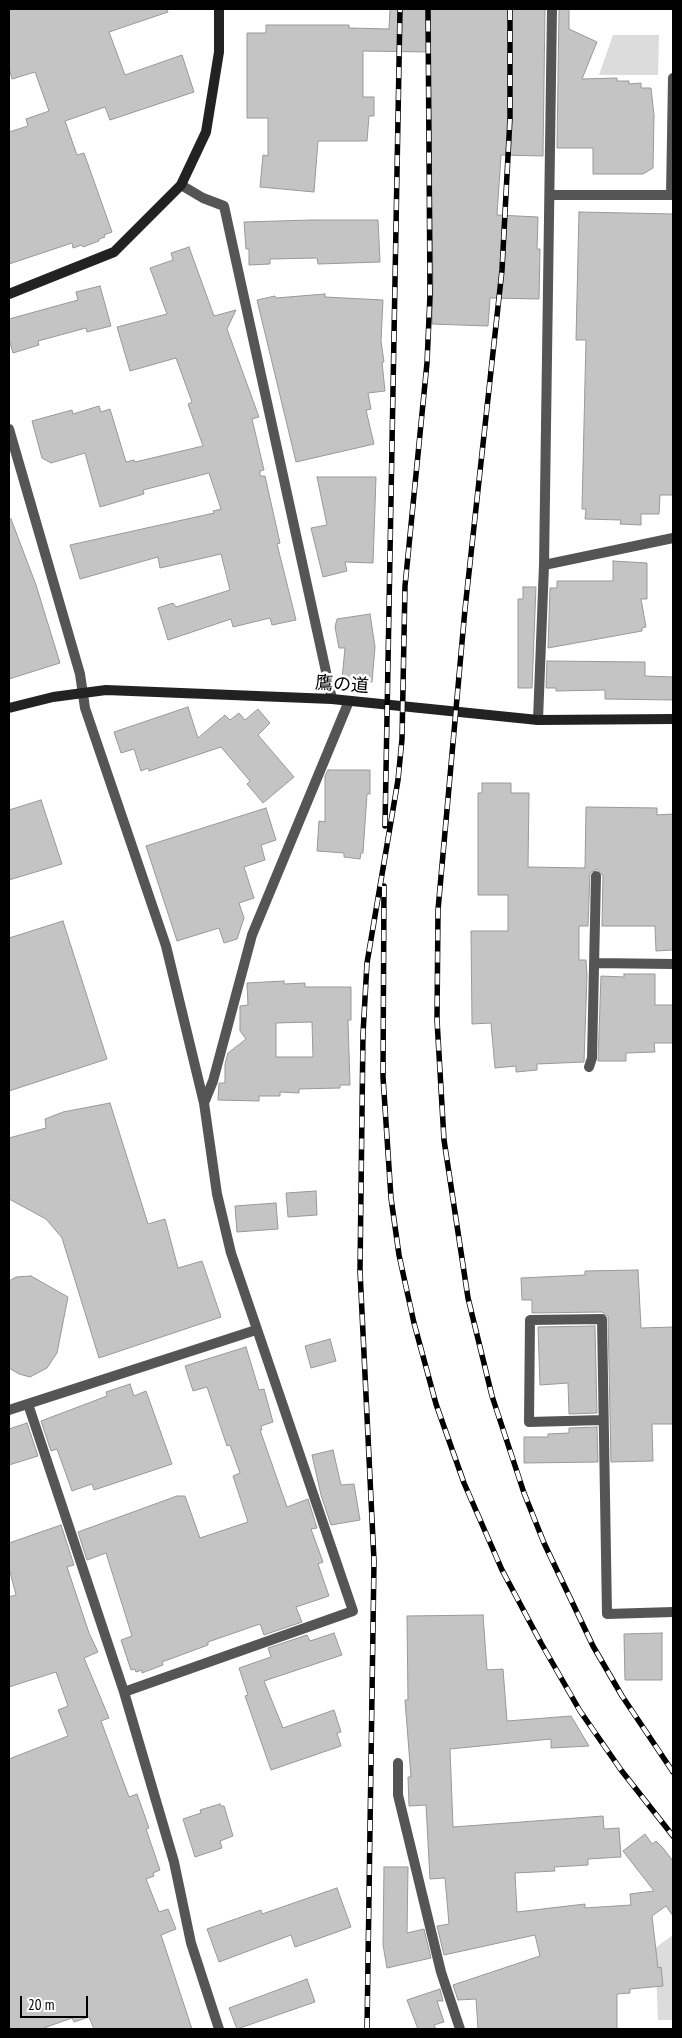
<!DOCTYPE html>
<html>
<head>
<meta charset="utf-8">
<style>
  body { margin:0 }
  #map { position:relative; width:682px; height:2038px; overflow:hidden; background:#fff; font-family:"PT Sans Narrow",sans-serif }
  canvas { display:block }
  .frame { position:absolute; inset:0; border:10px solid #000; pointer-events:none }
  .scale { position:absolute; left:20px; top:1996px; width:68px; height:22px; box-sizing:border-box; border:2px solid #000; border-top:0; padding-left:6px; font-size:15px; line-height:18px; white-space:nowrap; color:#000; -webkit-text-stroke:4px #fff; paint-order:stroke }
</style>
</head>
<body>
<div id="map">
<canvas width="682" height="2038"></canvas>
<div class="frame"></div>
<div class="scale">20 m</div>
</div>
<script>
const g = document.querySelector('canvas').getContext('2d');
g.lineJoin = 'round';
function fillPath(path, color) { g.fillStyle = color; g.fill(path, 'evenodd'); }
const shape = rows => new Path2D(rows.map(r => 'M' + r).join(''));
function strokePath(path, color, width, dash) { g.strokeStyle = color; g.lineWidth = width; g.lineCap = dash ? 'butt' : 'round'; g.setLineDash(dash || []); g.stroke(path); }
function drawText(font, color, halo, rows, align = 'center') {
  g.font = font + ' "PT Sans Narrow","Noto Sans JP",sans-serif'; g.lineWidth = 5; g.setLineDash([]); g.textBaseline = 'middle'; g.strokeStyle = halo; g.fillStyle = color; for (const [text, x, y, turn = 0] of rows) {
    g.save(); g.translate(x, y); g.rotate((+turn || 0) * Math.PI / 180); g.textAlign = isNaN(turn) ? turn : align; if (halo) g.strokeText(text, 0, 0); g.fillText(text, 0, 0); g.restore();
  }
}
fillPath(shape([
  [613,35,659,35,658,75,599,75],
  [673,1935,673,2020,658,2020,655,1948]
]), '#dcdcdc');
const building = shape([
  [9,9,167,9,168,12,109,32,125,75,182,55,194,92,110,120,105,107,65,121,77,155,84,153,112,232,104,235,105,237,99,239,99,241,83,247,82,245,73,248,72,243,9,264,9,132,28,126,26,119,49,111,35,72,12,79,9,68,9,9],
  [390,9,545,9,543,156,501,155,497,215,538,217,537,249,540,249,539,299,490,298,488,326,432,324,433,284,430,52,363,51,363,97,374,97,374,116,369,116,367,141,318,141,314,192,260,187,263,155,268,156,268,118,247,118,247,33,266,33,266,25,349,25,349,28,389,29,390,9],
  [559,9,569,9,569,29,597,42,582,79,617,78,617,81,629,81,629,84,641,83,641,88,651,88,654,115,653,168,643,174,593,174,593,148,557,148,559,9],
  [579,212,673,214,673,495,660,495,659,514,641,514,641,525,620,524,621,520,585,519,586,509,582,509,586,340,576,340,579,212],
  [312,220,378,220,380,262,318,264,317,258,270,259,270,264,249,265,249,249,246,249,244,222,312,220],
  [189,247,214,316,236,310,227,329,259,417,252,419,264,470,260,471,260,476,265,476,280,543,277,544,296,620,272,625,270,618,233,627,231,619,168,640,158,608,173,603,176,607,230,590,221,554,160,568,158,557,80,579,70,545,214,513,213,511,221,509,209,473,143,490,144,494,100,507,85,453,51,463,42,458,32,421,72,410,73,414,99,406,101,412,110,409,126,462,134,460,135,462,203,446,188,404,192,402,176,358,130,371,117,327,167,314,150,268,173,260,171,253,189,247],
  [100,286,111,326,87,332,86,328,38,341,39,345,13,353,9,339,9,319,78,300,76,292,100,286],
  [325,294,325,297,383,300,381,341,384,362,382,362,385,391,368,393,371,409,366,410,374,444,296,462,257,300,275,296,276,298,325,294],
  [317,477,376,477,373,563,345,562,347,571,323,577,311,528,327,525,317,477],
  [11,519,36,585,60,663,9,679,9,520,11,519],
  [613,561,647,563,647,599,641,599,646,627,642,628,642,631,548,648,550,588,557,588,557,581,613,581,613,561],
  [523,587,536,587,532,688,518,688,518,599,523,599,523,587],
  [370,614,375,647,372,682,342,679,345,648,339,648,335,627,337,619,370,614],
  [547,661,645,662,645,676,673,677,673,700,605,699,605,690,556,691,556,688,546,688,547,661],
  [188,707,198,738,225,715,230,720,239,713,245,720,258,709,270,723,258,735,294,777,263,803,247,784,250,781,221,747,149,771,148,768,141,771,134,749,121,753,114,732,188,707],
  [328,770,370,770,370,794,367,794,363,853,361,853,360,859,344,857,344,853,317,851,319,821,325,822,325,776,328,770],
  [482,783,511,783,511,793,529,793,528,867,585,868,586,807,657,808,657,815,673,814,673,950,656,951,655,926,602,926,603,876,597,869,590,873,588,926,579,926,579,960,586,960,587,976,584,1062,537,1064,537,1070,516,1072,516,1066,495,1068,491,1023,472,1024,471,931,508,931,508,895,478,895,478,793,482,793,482,783],
  [41,800,62,864,9,880,9,810,41,800],
  [266,808,276,840,261,845,265,860,244,867,254,898,239,903,244,918,237,939,224,943,219,928,177,941,146,846,266,808],
  [63,921,107,1059,9,1091,9,938,63,921],
  [624,974,655,974,655,1005,673,1005,673,1043,654,1043,655,1052,626,1053,626,1061,598,1061,601,976,624,977,624,974],
  [284,981,284,984,305,983,305,987,351,987,351,1020,348,1020,350,1085,340,1085,340,1088,299,1089,299,1093,280,1092,280,1096,259,1096,259,1101,218,1100,219,1083,225,1083,225,1064,228,1053,246,1039,240,1031,240,1006,248,1005,247,983,284,981],
  [312,1022,313,1057,276,1057,276,1023,312,1022],
  [110,1103,148,1224,165,1219,178,1268,202,1261,221,1317,99,1358,62,1238,46,1219,9,1199,9,1138,46,1128,45,1119,63,1112,110,1103],
  [316,1191,317,1215,288,1217,286,1193,316,1191],
  [276,1203,278,1229,237,1232,235,1206,276,1203],
  [638,1270,641,1328,673,1327,673,1424,652,1424,653,1461,611,1462,608,1316,602,1312,532,1313,532,1300,522,1300,521,1278,585,1275,585,1271,638,1270],
  [31,1276,68,1297,57,1353,47,1368,30,1377,19,1374,9,1368,9,1281,16,1277,31,1276],
  [595,1326,597,1413,569,1414,568,1383,540,1385,538,1327,595,1326],
  [330,1339,336,1361,311,1368,305,1346,330,1339],
  [246,1347,259,1390,264,1389,273,1422,261,1426,262,1430,260,1430,287,1507,308,1499,317,1528,311,1529,323,1562,318,1564,329,1596,296,1607,302,1622,264,1635,260,1624,208,1642,208,1645,162,1662,163,1665,142,1673,142,1670,136,1672,135,1669,131,1670,121,1640,132,1636,106,1553,87,1560,78,1532,177,1496,185,1496,200,1538,248,1522,233,1476,240,1473,230,1445,227,1446,207,1387,193,1391,185,1366,246,1347],
  [130,1384,134,1396,146,1391,172,1464,94,1490,92,1484,72,1491,57,1449,51,1451,41,1421,107,1396,106,1392,130,1384],
  [27,1423,38,1456,9,1465,9,1429,27,1423],
  [597,1427,598,1462,524,1463,524,1437,548,1437,548,1434,569,1433,569,1428,597,1427],
  [333,1450,341,1485,354,1484,360,1520,331,1525,321,1495,312,1455,333,1450],
  [61,1525,74,1565,67,1567,89,1633,98,1652,84,1658,109,1718,101,1721,129,1797,137,1794,149,1828,146,1829,160,1870,153,1873,154,1876,146,1879,159,1912,168,1909,176,1929,161,1935,192,2029,94,2029,89,2017,74,2022,72,2018,41,2029,9,2029,9,1759,68,1736,58,1710,68,1706,56,1672,9,1687,9,1597,16,1595,9,1568,9,1543,61,1525],
  [483,1615,487,1670,503,1669,507,1721,571,1716,589,1746,551,1748,551,1739,450,1749,453,1827,603,1816,604,1829,619,1828,621,1857,588,1859,588,1865,554,1867,555,1871,515,1873,517,1912,585,1904,585,1908,631,1905,630,1894,654,1891,623,1851,645,1834,652,1844,656,1841,663,1848,673,1861,673,1916,666,1906,652,1916,658,1968,661,1967,663,1986,630,1989,630,1993,617,1994,617,2029,478,2029,476,1999,458,2000,453,1985,540,1956,535,1935,444,1955,437,1926,449,1924,445,1878,430,1879,426,1805,409,1806,408,1777,411,1777,405,1700,408,1700,407,1616,483,1615],
  [334,1633,342,1655,264,1681,283,1728,334,1710,341,1732,337,1733,341,1746,271,1770,245,1696,248,1695,239,1668,271,1657,268,1648,307,1635,310,1641,334,1633],
  [662,1633,662,1680,625,1680,624,1634,662,1633],
  [220,1804,221,1806,224,1806,233,1836,220,1841,222,1848,195,1857,183,1819,201,1813,200,1810,220,1804],
  [384,1867,408,1867,407,1933,424,1929,431,1958,387,1968,383,1945,384,1867],
  [337,1888,351,1927,295,1947,291,1935,219,1962,207,1929,261,1910,262,1914,337,1888],
  [307,1979,315,2002,237,2029,229,2008,307,1979],
  [440,1989,443,2001,437,2001,444,2022,434,2025,436,2029,418,2029,407,2000,440,1989]
]);
fillPath(building, '#c4c4c4');
strokePath(building, '#999', 1);
strokePath(shape([
  [181,185,203,198,224,206,332,699],
  [550,195,673,195],
  [671,195,673,78],
  [9,429,80,674,85,708,166,946,204,1103,217,1194,231,1253,353,1611,124,1692],
  [544,565,673,538],
  [538,720,544,565,552,9],
  [594,963,673,964],
  [589,1067,592,1058,596,876],
  [204,1103,213,1081,252,935,349,701],
  [28,1404,124,1692,174,1862,191,1943,219,2029],
  [9,1410,256,1330],
  [603,1420,529,1422,530,1320,602,1319,607,1614,673,1612],
  [398,1763,398,1795,441,1972,460,2029]
]), '#555', 10);
strokePath(shape([
  [9,294,114,252,181,185,206,132,219,52,219,9],
  [9,708,53,697,106,690,332,699,538,720,673,719]
]), '#222', 10);
const rail = shape([
  [510,9,510,118,502,270,465,609,438,910,437,1020,444,1140,468,1298,492,1396,524,1493,544,1543,593,1646,622,1696,673,1772],
  [385,826,400,9],
  [384,886,383,1077,391,1198,399,1255,414,1323,436,1404,464,1483,502,1570,541,1643,580,1711,621,1770,673,1836],
  [367,2029,374,1561,360,1271,363,1034,367,963,398,780,402,739,405,586,427,363,430,295,428,9]
]);
strokePath(rail, '#000', 5.5);
strokePath(rail, '#fff', 4, [11]);
drawText('18px', '#000', '#fff', [
  ["鷹の道",342,685,4]
]);
</script>
</body>
</html>
